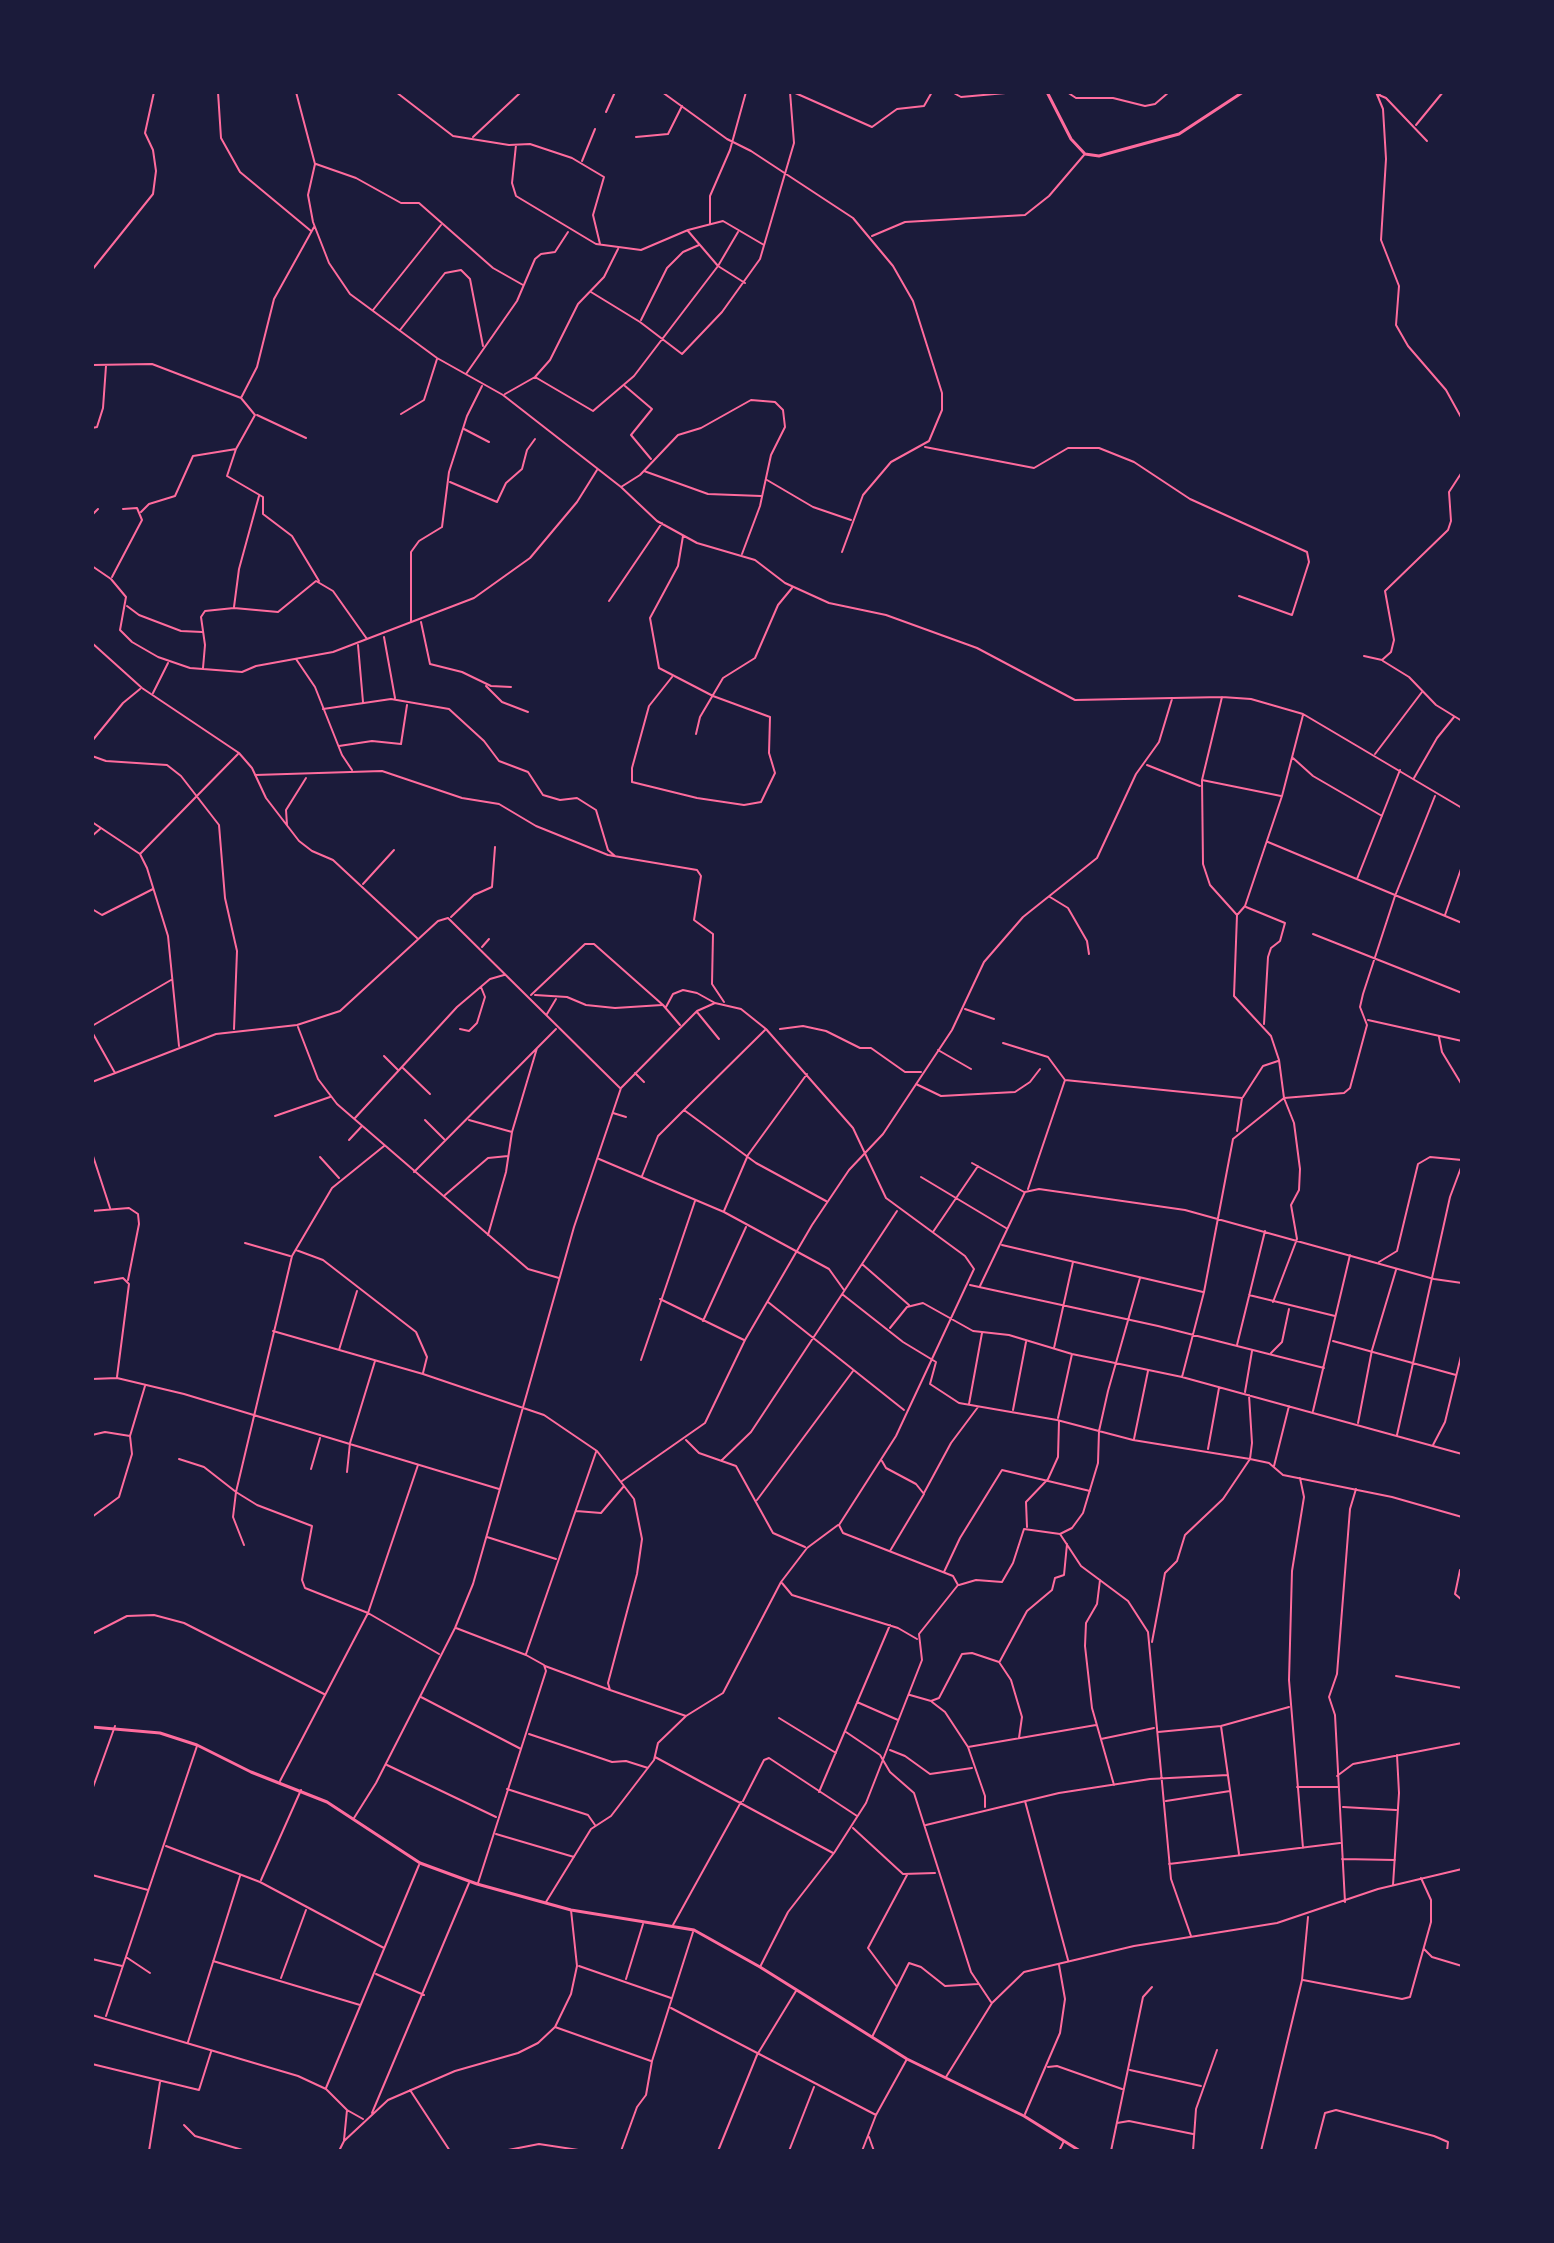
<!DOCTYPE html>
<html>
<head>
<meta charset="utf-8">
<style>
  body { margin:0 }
  #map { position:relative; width:1554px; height:2243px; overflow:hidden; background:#1b1b3a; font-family:"Noto Sans",sans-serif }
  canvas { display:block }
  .frame { position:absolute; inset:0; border:94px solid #1b1b3a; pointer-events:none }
</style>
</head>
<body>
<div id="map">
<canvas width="1554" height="2243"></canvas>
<div class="frame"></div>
</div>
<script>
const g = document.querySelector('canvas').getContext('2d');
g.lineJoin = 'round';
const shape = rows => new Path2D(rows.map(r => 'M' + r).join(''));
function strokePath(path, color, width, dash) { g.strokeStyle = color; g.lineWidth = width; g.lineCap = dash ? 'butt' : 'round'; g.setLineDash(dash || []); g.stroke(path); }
strokePath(shape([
  [218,92,221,138,240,172,311,231],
  [296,92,315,164,308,195,313,222,329,263,350,294,437,358,503,395,621,487,657,521,697,543,755,560,785,583,829,603,886,615,977,648,1075,700,1222,697,1251,699,1303,714,1462,808],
  [396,92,453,136,509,145,530,144,572,158,604,177,593,215,600,244],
  [662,92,727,139,751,151,853,218,893,266,913,301,942,393,942,410,929,441,891,462,863,495,842,552],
  [793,92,872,127,897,109,924,106,932,92],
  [952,92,961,97,1017,92],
  [1067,92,1076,98,1113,98,1145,106,1155,104,1169,92],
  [1376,92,1383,109,1386,159,1381,240,1399,286,1396,325,1408,346,1446,390,1462,419],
  [1382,92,1379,95,1386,98,1427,141],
  [606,112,615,92],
  [1416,125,1443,92],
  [473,137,521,92],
  [636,137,668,134,682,106],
  [516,145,512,183,516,196,596,244,641,250,688,230,723,221,764,245],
  [582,161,595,129],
  [316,164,356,178,401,203,419,203,493,268,523,285],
  [710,224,710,196,730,150,746,92],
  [688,231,718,266,745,283],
  [872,236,905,222,1025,215,1049,196,1084,155],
  [92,270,153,194,156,171,153,150,145,133,154,92],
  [591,292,640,322,682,354,722,312,760,259,794,143,790,92],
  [373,310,441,225],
  [641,320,667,268,683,252,699,245],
  [400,330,445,273,461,270,470,279,483,346],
  [92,365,152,364,241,398,255,415,236,449,227,476,263,497,263,514,292,536,319,581],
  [466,374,517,301,535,259,541,254,555,252,568,232],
  [535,377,593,411,634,376,718,266,738,232],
  [625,386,652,409,631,435,651,459],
  [505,394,535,377,550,360,578,304,604,277,618,249],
  [241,398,257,367,274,299,314,227],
  [401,414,424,400,437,359],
  [257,415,306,438],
  [92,428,97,427,103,408,106,366],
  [464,429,489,442],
  [925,447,1034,468,1068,448,1099,448,1134,462,1190,499,1307,552,1309,562,1292,615,1239,596],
  [644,471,708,494,761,496],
  [767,480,813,507,851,520],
  [450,482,497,502,506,483,522,469,527,450,535,439],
  [621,487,640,475,678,435,701,428,751,400,775,402,783,410,785,427,771,455,760,506,742,554],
  [141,512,149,504,175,496,193,456,236,449],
  [92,515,98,509],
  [92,566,111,579,126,597,120,630,132,642,158,657,190,668,242,672,256,666,333,652,474,598,530,558,577,502,597,470],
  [112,577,142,520,137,508,123,509],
  [609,601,662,523],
  [127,606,139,615,181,631,202,632],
  [234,607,239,569,259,496],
  [411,622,411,552,419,541,442,527,449,472,467,416,482,386],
  [421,622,430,664,462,672,491,686,511,687],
  [384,637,395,698],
  [92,643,142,688,239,753,252,768,266,798,299,841,312,851,333,860,417,938],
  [358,645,363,702],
  [1364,656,1382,660,1391,652,1394,640,1385,591,1448,530,1451,521,1449,492,1462,472],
  [296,659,315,687,342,755,352,770],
  [1383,661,1409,677,1436,705,1462,721],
  [203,668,205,645,201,617,205,611,234,608,278,612,316,581,333,591,367,639],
  [672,677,649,706,632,768,632,782,697,798,744,805,761,802,775,773,769,753,770,717,713,696,659,668,650,618,678,566,683,536],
  [486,686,502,702,528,712],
  [153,693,168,663],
  [1222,697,1202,780,1203,864,1210,885,1237,915,1234,996,1271,1036,1279,1060,1284,1098,1294,1123,1300,1169,1299,1190,1291,1205,1297,1239,1273,1302],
  [323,709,391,699,449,709,484,741,499,761,528,772,543,795,560,800,577,798,596,810,608,850,615,856],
  [696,734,700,717,723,678,755,658,778,605,792,588],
  [92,741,123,703,140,689],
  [339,746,372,741,401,744,407,705],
  [1375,754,1422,692],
  [92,756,106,761,167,765,181,776,219,825,225,898,237,951,234,1029],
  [1293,758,1313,776,1382,816],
  [1147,765,1200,786],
  [255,775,382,771,462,798,499,804,536,826,608,855,697,870,701,876,694,920,713,934,712,984,724,1002],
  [1414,778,1437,738,1454,717],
  [1202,780,1281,796],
  [92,822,140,854,147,868,168,936,179,1046],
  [287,825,286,810,306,778],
  [92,836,100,829],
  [1268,842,1462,923],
  [140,854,238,754],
  [1357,879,1400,770],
  [363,884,394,850],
  [1050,897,1068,908,1087,941,1089,954],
  [1246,907,1285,923,1280,941,1271,948,1268,957,1264,1024],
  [92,909,102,915,153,889],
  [1238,914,1245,906,1282,796,1303,715],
  [1445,915,1462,866],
  [451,917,474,895,492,887,495,847],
  [1313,934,1462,993],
  [482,947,489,939],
  [531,995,585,944,594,944,663,1005,680,1025],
  [535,995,567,997,586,1005,615,1008,662,1005],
  [666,1007,673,994,683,990,697,993,715,1003],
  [965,1009,994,1019],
  [697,1012,719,1039],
  [547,1014,556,999],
  [1368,1020,1462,1041],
  [92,1026,171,980],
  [298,1027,318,1079,337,1104,528,1269,559,1278],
  [460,1029,469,1031,477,1023,485,997,481,987],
  [780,1029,803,1026,826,1031,860,1048,871,1048,905,1072,921,1072],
  [92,1032,115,1073],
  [1439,1037,1442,1052,1462,1085],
  [1003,1043,1048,1057,1065,1080,1028,1189],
  [938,1050,971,1069],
  [384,1056,398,1070],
  [403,1068,430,1094],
  [635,1073,644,1082],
  [1065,1080,1242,1098,1237,1131],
  [92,1082,216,1034,297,1025,340,1011,438,921,448,918,620,1088],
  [916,1084,941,1096,1015,1092,1030,1082,1040,1069],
  [1243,1097,1263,1066,1278,1061],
  [684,1110,765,1030],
  [613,1113,626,1117],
  [275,1116,330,1097],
  [355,1118,457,1007,490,979,504,975],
  [425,1120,444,1139],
  [469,1120,512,1132],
  [349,1140,362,1126],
  [384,1146,332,1188,292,1256,236,1492,257,1505,312,1526,302,1580,305,1588,368,1613,439,1654],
  [92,1153,110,1208],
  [320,1157,339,1178],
  [599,1159,724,1212,829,1269,844,1290],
  [972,1163,1024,1192],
  [414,1172,556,1029],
  [642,1176,658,1136,684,1110,756,1163,826,1201],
  [921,1177,1006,1228],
  [445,1195,488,1158,508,1156],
  [92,1211,129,1208,138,1214,139,1224,128,1280],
  [724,1211,748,1155,807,1074],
  [933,1232,978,1166],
  [488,1235,506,1172,512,1132,537,1048],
  [245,1243,290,1256],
  [1002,1245,1203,1292],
  [296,1250,323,1260,416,1332,427,1357,423,1373],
  [1379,1262,1397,1251,1418,1164,1430,1157,1462,1160],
  [862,1264,909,1305],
  [92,1283,123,1278,129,1284,117,1377],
  [970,1285,1158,1326,1324,1368],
  [980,1286,1025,1192,1039,1189,1185,1210,1434,1279,1462,1283],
  [842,1294,903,1342,936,1362,930,1384,959,1403,1057,1420,1133,1440,1250,1459,1269,1463,1283,1475,1392,1497,1462,1517],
  [1249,1295,1335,1316],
  [660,1299,744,1340],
  [768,1302,904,1410],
  [703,1321,746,1227],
  [890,1328,907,1307,923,1303,973,1331,1009,1335,1072,1354,1182,1377,1462,1454],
  [273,1331,423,1374,544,1415,597,1451,634,1499,642,1539,637,1574,608,1683,610,1690,686,1716],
  [1333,1341,1456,1375],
  [1237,1345,1265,1231],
  [1054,1348,1073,1262],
  [339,1350,357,1291],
  [1271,1353,1282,1342,1289,1309],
  [641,1360,695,1201],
  [1182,1377,1204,1292,1233,1139,1284,1098,1344,1093,1350,1088,1367,1025,1360,1007,1363,994,1395,896,1435,796],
  [92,1379,117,1378,184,1394,499,1489],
  [1245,1392,1252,1351],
  [969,1404,982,1333],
  [1013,1410,1026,1342],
  [1313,1411,1350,1255],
  [1058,1418,1072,1354],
  [1358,1423,1372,1350,1396,1270],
  [92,1435,105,1432,130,1436,145,1386],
  [1397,1435,1450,1197,1462,1165],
  [1134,1439,1148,1371],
  [686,1440,699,1453,736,1466,773,1533,805,1547],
  [1433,1445,1445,1422,1462,1352],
  [1208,1449,1219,1388],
  [179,1459,204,1467,236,1492,233,1517,244,1545],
  [722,1460,751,1432,897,1211],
  [882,1461,886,1468,916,1484,924,1494,890,1551],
  [1274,1466,1289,1406],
  [311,1469,320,1438],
  [347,1472,350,1443,375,1361],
  [1300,1478,1304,1497,1292,1571,1289,1680,1303,1848],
  [622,1481,705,1423,745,1340,812,1225,849,1170,883,1134,952,1030,984,962,1023,917,1097,858,1136,774,1159,742,1172,699],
  [924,1493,951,1443,978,1407],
  [757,1500,853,1371],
  [576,1511,601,1513,624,1486],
  [92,1517,119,1497,132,1454,130,1436],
  [1027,1527,1026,1502,1048,1479,1058,1457,1059,1421],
  [1060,1534,1081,1566,1128,1601,1148,1632,1171,1879,1191,1936],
  [487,1537,556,1559],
  [1460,1570,1455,1594,1462,1600],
  [944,1572,960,1538,1002,1470,1090,1491],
  [1100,1580,1097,1604,1086,1623,1085,1646,1092,1708,1114,1785],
  [782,1583,792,1595,898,1628,917,1639],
  [959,1585,976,1580,1002,1582,1013,1563,1024,1529,1060,1534,1072,1528,1083,1513,1098,1463,1099,1431,1108,1391,1140,1278],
  [456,1628,526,1655,544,1665,546,1671,478,1883],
  [92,1634,127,1616,154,1615,184,1623,324,1694],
  [1152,1642,1165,1573,1177,1561,1185,1535,1223,1499,1250,1459,1252,1443,1249,1395],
  [526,1654,596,1452],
  [1000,1661,1027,1611,1052,1590,1055,1578,1064,1575,1067,1544],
  [545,1666,610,1690],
  [1396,1676,1462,1688],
  [910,1695,931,1701,939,1698,962,1654,972,1653,999,1662,1011,1680,1022,1717,1019,1738],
  [421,1697,521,1749],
  [857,1702,898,1720],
  [932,1702,945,1712,968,1747,985,1796,985,1807],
  [779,1718,836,1753],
  [1221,1726,1239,1854],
  [846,1732,880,1755,890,1772,914,1793,971,1972,991,2002],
  [1158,1732,1221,1726,1289,1707],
  [529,1734,612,1762,626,1761,648,1768],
  [1101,1739,1154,1728],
  [968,1747,1096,1725],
  [890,1750,905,1756,930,1774,972,1768],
  [655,1757,833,1853],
  [387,1765,496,1817],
  [1337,1776,1353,1764,1462,1743],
  [280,1781,368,1613,418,1465],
  [1297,1787,1338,1787],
  [507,1789,588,1815,595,1825],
  [92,1790,115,1726],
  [819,1792,890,1625],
  [743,1801,764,1760,769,1758,857,1816],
  [1025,1801,1068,1960],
  [1166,1801,1230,1791],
  [1343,1807,1396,1810],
  [354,1818,376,1783,455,1628,473,1584,574,1227,621,1088,697,1011,715,1003,741,1009,766,1029,853,1128,886,1198,965,1256,974,1269,896,1436,839,1525,843,1533,953,1576,958,1585,919,1634,922,1660,866,1803,834,1853,788,1912,760,1967],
  [926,1825,1059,1793,1150,1779,1228,1775],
  [853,1828,903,1874,935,1873],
  [496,1834,574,1857],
  [166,1846,260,1882,384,1948],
  [1342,1859,1395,1860],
  [1169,1864,1340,1843],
  [92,1875,148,1890],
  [261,1880,301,1790],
  [1393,1885,1399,1793,1397,1755],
  [546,1902,591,1829,611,1816,654,1760,658,1743,686,1716,723,1693,781,1582,807,1548,838,1525],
  [1345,1902,1335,1715,1329,1697,1337,1674,1350,1509,1356,1489],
  [673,1925,741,1802],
  [1424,1949,1432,1957,1462,1966],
  [126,1957,150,1973],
  [92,1959,122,1966],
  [213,1961,360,2005],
  [579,1966,671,1998],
  [376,1974,424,1995],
  [281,1978,306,1910],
  [626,1979,643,1924],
  [1303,1980,1402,1999,1410,1997,1431,1922,1431,1900,1421,1878],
  [897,1987,868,1948,907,1875],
  [671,2008,876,2115],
  [92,2015,298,2076,326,2089,347,2110,363,2119],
  [106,2016,197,1746],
  [555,2027,651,2061],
  [872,2037,909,1963,921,1967,945,1986,978,1984],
  [188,2042,240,1876],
  [92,2064,199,2090,211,2052],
  [1048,2067,1057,2066,1122,2089],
  [1130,2070,1201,2086],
  [946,2077,992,2003,1024,1972,1134,1946,1277,1923,1378,1889,1462,1869],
  [326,2088,419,1865],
  [410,2090,450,2151],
  [372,2113,469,1883],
  [1025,2114,1060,2033,1065,1999,1059,1965],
  [1117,2123,1129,2121,1193,2134],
  [184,2125,195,2136,246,2151],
  [869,2137,874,2151],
  [344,2140,347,2110],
  [149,2151,160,2082],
  [339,2151,344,2141,388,2100,455,2071,518,2053,538,2043,555,2027,571,1994,577,1966,571,1910],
  [503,2151,539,2144,585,2151],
  [621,2151,637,2107,646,2095,652,2061,693,1932],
  [718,2151,757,2055,796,1991],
  [789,2151,814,2087],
  [862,2151,876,2115,907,2059],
  [1059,2151,1064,2141],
  [1111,2151,1143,1997,1152,1987],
  [1193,2151,1196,2109,1217,2050],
  [1261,2151,1302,1980,1308,1917],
  [1315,2151,1325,2113,1336,2110,1434,2136,1448,2142,1447,2151]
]), '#ff6b9d', 2);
strokePath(shape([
  [1047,92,1071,139,1085,154,1099,156,1179,134,1243,92],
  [1460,92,1462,94],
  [92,1727,160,1733,197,1745,251,1772,327,1802,420,1863,477,1884,571,1910,694,1930,760,1967,907,2059,1024,2116,1080,2151]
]), '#ff6b9d', 3);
</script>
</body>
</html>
